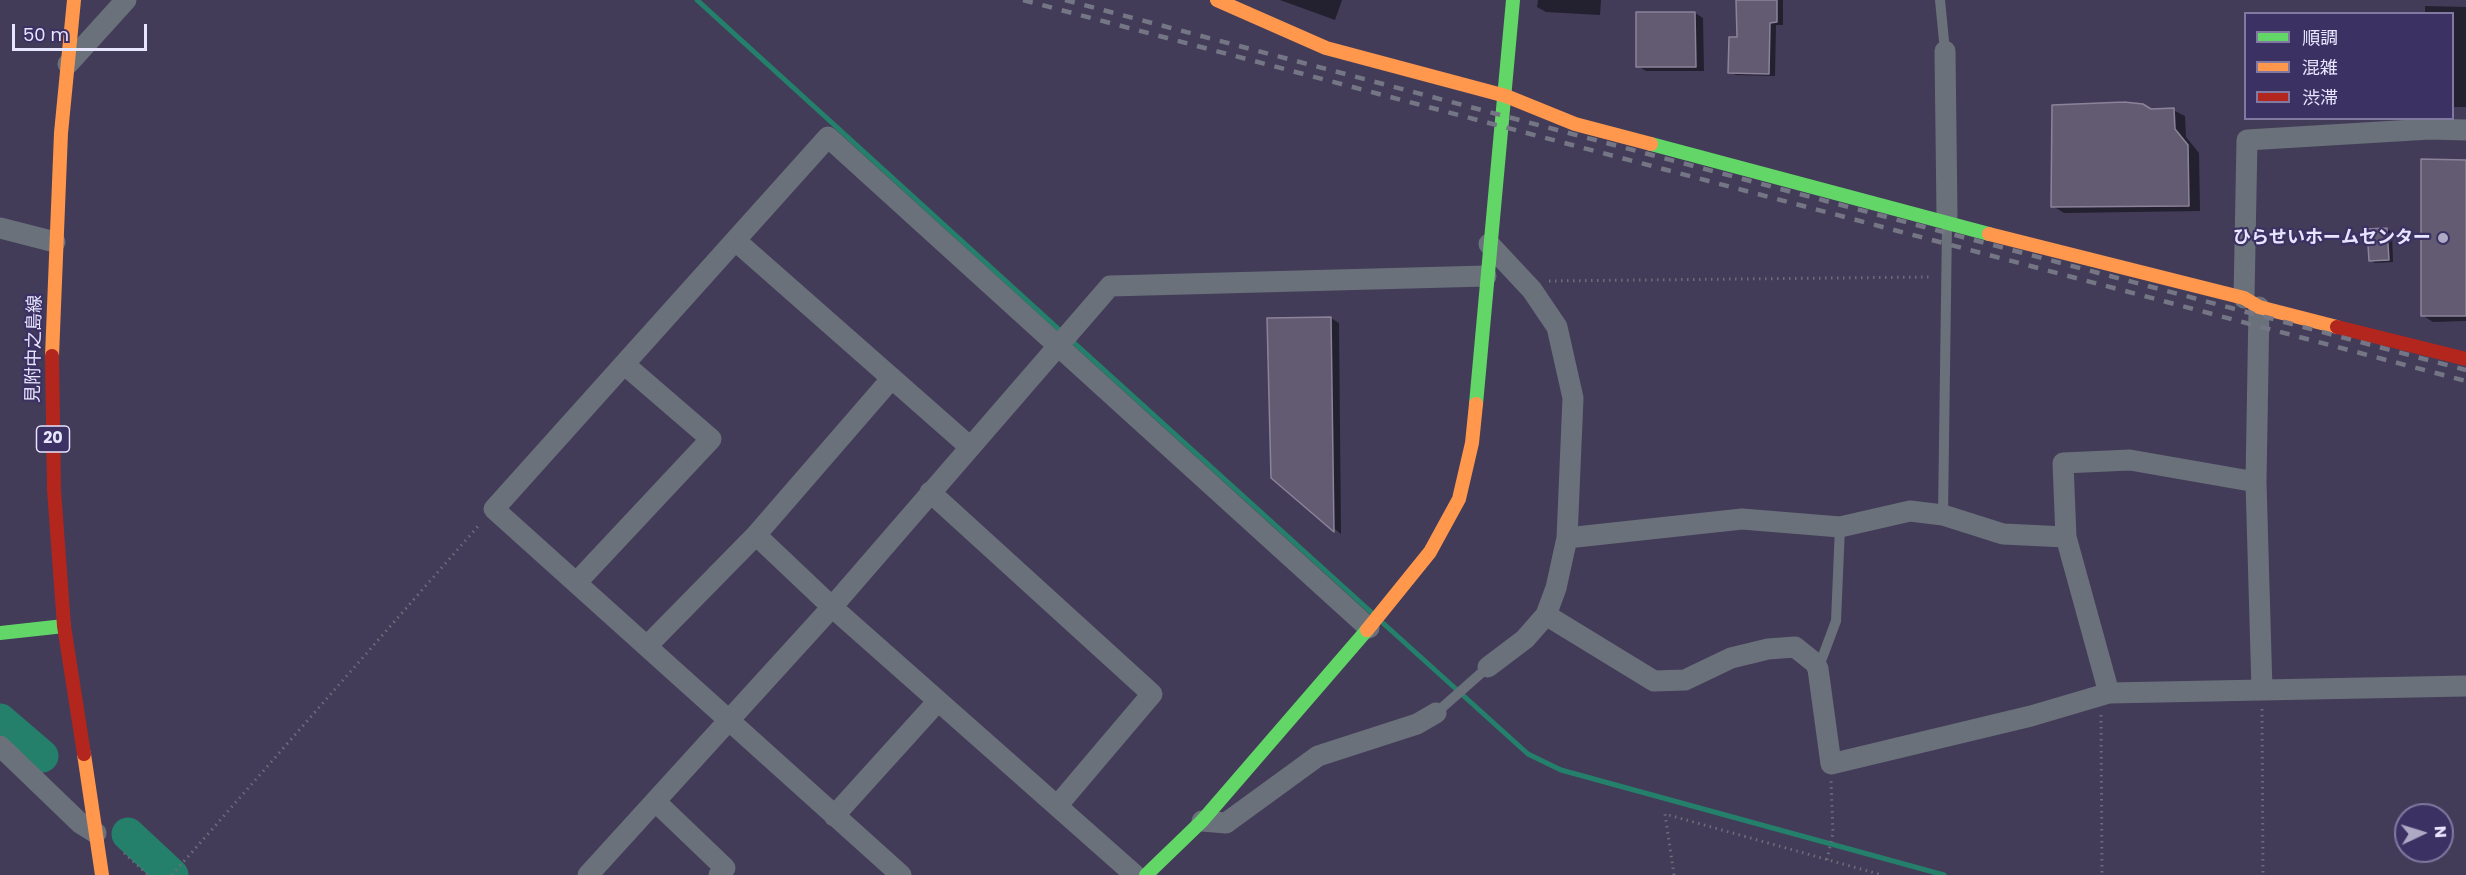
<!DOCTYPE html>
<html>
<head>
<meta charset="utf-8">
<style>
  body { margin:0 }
  #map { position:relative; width:2466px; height:875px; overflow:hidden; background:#423c58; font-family:Poppins,"Noto Sans JP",sans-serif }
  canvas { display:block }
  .legend { position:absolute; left:2244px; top:12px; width:210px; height:108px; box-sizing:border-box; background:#3c3163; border:2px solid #8179a1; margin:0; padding:8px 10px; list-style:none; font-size:18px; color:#e8e5ff }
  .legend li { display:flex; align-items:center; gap:12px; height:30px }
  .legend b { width:30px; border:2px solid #8179a1 }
  .north { position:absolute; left:2394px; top:803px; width:60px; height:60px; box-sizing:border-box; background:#3c3163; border:2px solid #8179a1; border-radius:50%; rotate:86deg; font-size:16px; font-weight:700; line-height:24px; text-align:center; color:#e8e5ff }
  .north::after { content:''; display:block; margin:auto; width:21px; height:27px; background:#aeaac5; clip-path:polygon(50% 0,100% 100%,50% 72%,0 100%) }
  .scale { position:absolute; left:12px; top:24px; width:135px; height:27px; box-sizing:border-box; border:3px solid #e8e5ff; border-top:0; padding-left:8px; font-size:18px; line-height:21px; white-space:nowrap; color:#e8e5ff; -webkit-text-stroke:4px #3c3163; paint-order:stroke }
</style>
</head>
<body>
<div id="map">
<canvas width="2466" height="875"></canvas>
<ul class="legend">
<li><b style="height:8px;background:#63d668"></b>順調</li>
<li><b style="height:8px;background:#ff974d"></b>混雑</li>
<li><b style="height:8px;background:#b3261e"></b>渋滞</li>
</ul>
<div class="north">N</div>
<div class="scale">50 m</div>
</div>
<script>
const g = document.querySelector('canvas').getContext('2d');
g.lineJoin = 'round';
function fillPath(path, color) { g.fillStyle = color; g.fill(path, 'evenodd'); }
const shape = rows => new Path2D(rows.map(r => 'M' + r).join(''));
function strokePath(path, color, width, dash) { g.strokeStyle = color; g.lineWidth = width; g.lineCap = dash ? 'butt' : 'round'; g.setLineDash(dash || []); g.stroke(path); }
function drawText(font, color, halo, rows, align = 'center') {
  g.font = font + ' Poppins,"Noto Sans JP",sans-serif'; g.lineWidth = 4.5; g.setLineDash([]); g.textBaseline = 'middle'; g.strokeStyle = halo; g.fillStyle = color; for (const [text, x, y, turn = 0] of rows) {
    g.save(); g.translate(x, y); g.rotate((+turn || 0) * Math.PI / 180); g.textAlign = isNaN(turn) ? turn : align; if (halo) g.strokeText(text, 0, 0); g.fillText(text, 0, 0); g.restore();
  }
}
fillPath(shape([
  [1280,0,1342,0,1335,20],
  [1538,0,1601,0,1600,15,1546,12,1537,7],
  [1738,0,1783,0,1783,25,1776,25,1775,76,1736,75,1730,72,1738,39],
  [2425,6,2466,7,2466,107,2452,107,2452,14,2425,14],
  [1695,13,1703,18,1704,71,1646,71,1638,66],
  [2150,110,2173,110,2185,116,2186,137,2199,153,2200,211,2064,213,2053,206],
  [2466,161,2466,321,2433,322,2422,315],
  [2387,229,2392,232,2393,262,2375,263,2370,260],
  [1331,318,1339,323,1341,534,1273,477,1268,320]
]), '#0007');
strokePath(shape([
  [697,0,1064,334],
  [1071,340,1371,612],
  [1384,624,1528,754,1561,770,1944,875]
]), '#24806b', 5);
strokePath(shape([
  [0,720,42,756],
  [128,834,172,875]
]), '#24806b', 33);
const building = shape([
  [1736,0,1777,0,1777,22,1770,23,1769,74,1728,73,1729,37,1737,37,1736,0],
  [1636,12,1695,12,1696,67,1636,67,1636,12],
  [2124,102,2143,104,2151,109,2174,108,2175,129,2188,145,2189,206,2051,207,2052,105,2124,102],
  [2421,159,2466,160,2466,316,2421,316,2421,159],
  [2387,228,2389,260,2369,261,2367,229,2387,228],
  [1331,317,1334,532,1271,478,1267,318,1331,317]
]);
fillPath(building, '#635b71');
strokePath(building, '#8c839b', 1.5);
strokePath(shape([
  [1549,281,1932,277],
  [2262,709,2263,875],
  [2101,715,2102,875],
  [124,853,148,875],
  [1827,860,1833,833,1831,781],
  [172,875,480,524],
  [1674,875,1665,814,1882,875]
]), '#6b6e7a', 3, [1.5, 4.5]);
strokePath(shape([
  [1940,0,1945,51],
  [1943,515,1947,225],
  [1818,669,1836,621,1840,527],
  [1436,713,1488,667]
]), '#6a717a', 10);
strokePath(shape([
  [1945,51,1947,216],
  [68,64,126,0],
  [0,228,55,242],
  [736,241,970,447],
  [2244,298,2247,140,2430,129,2466,130],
  [2259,307,2256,482,2262,690],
  [930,492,1152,694,1057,806],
  [756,535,832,607,1135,875],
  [1567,538,1742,519,1840,527,1910,511,1943,515,2003,534,2066,537],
  [577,582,711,439,624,364],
  [1546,615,1654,681,1685,680,1731,658,1768,649,1795,647,1815,663,1818,669,1831,764,2031,716,2109,693,2466,686],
  [648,645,756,535,892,378],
  [1488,667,1525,639,1546,615,1556,588,1567,538,1573,398,1557,327,1532,290,1489,244],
  [2109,693,2066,537,2063,463,2130,460,2256,482],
  [0,746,80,823,96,833],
  [656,802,725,868,719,875],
  [834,816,938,701],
  [1202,821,1226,823,1318,756,1417,724,1436,713],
  [588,875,832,607,1110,286,1486,276],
  [901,875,494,509,828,137,1369,628]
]), '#6a717a', 21);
strokePath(shape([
  [1651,144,1989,234],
  [1476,404,1513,0],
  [0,633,64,626],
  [1146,875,1202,821,1367,630]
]), '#63d668', 14);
strokePath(shape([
  [1217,0,1326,48,1506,96,1575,124,1651,144],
  [1989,234,2244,298,2259,307,2337,327],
  [52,356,61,133,74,0],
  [1367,630,1430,552,1459,499,1472,443,1476,404],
  [84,754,102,875]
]), '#ff974d', 14);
strokePath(shape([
  [2337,327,2466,359],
  [52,356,54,490,64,626,84,754]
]), '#b3261e', 14);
strokePath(shape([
  [1023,0,2466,381],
  [1065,0,2466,370]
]), '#757685', 4.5, [10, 10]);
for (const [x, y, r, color] of [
  [2443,238,6,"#aeaac5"]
]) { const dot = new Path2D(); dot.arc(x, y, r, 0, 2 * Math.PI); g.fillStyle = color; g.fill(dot); strokePath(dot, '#3c3163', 2); }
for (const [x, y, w] of [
  [53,439,33]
]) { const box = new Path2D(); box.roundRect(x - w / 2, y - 13, w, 26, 4.5); g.fillStyle = '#3c3163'; g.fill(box); strokePath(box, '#e8e5ff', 1.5); }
drawText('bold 16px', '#e8e5ff', null, [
  ["20",53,439]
]);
drawText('bold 18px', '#e8e5ff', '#3c3163', [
  ["ひらせいホームセンター",2431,238]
], 'right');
drawText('18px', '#e8e5ff', '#3c3163', [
  ["見附中之島線",35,349,-89]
]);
</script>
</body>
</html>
